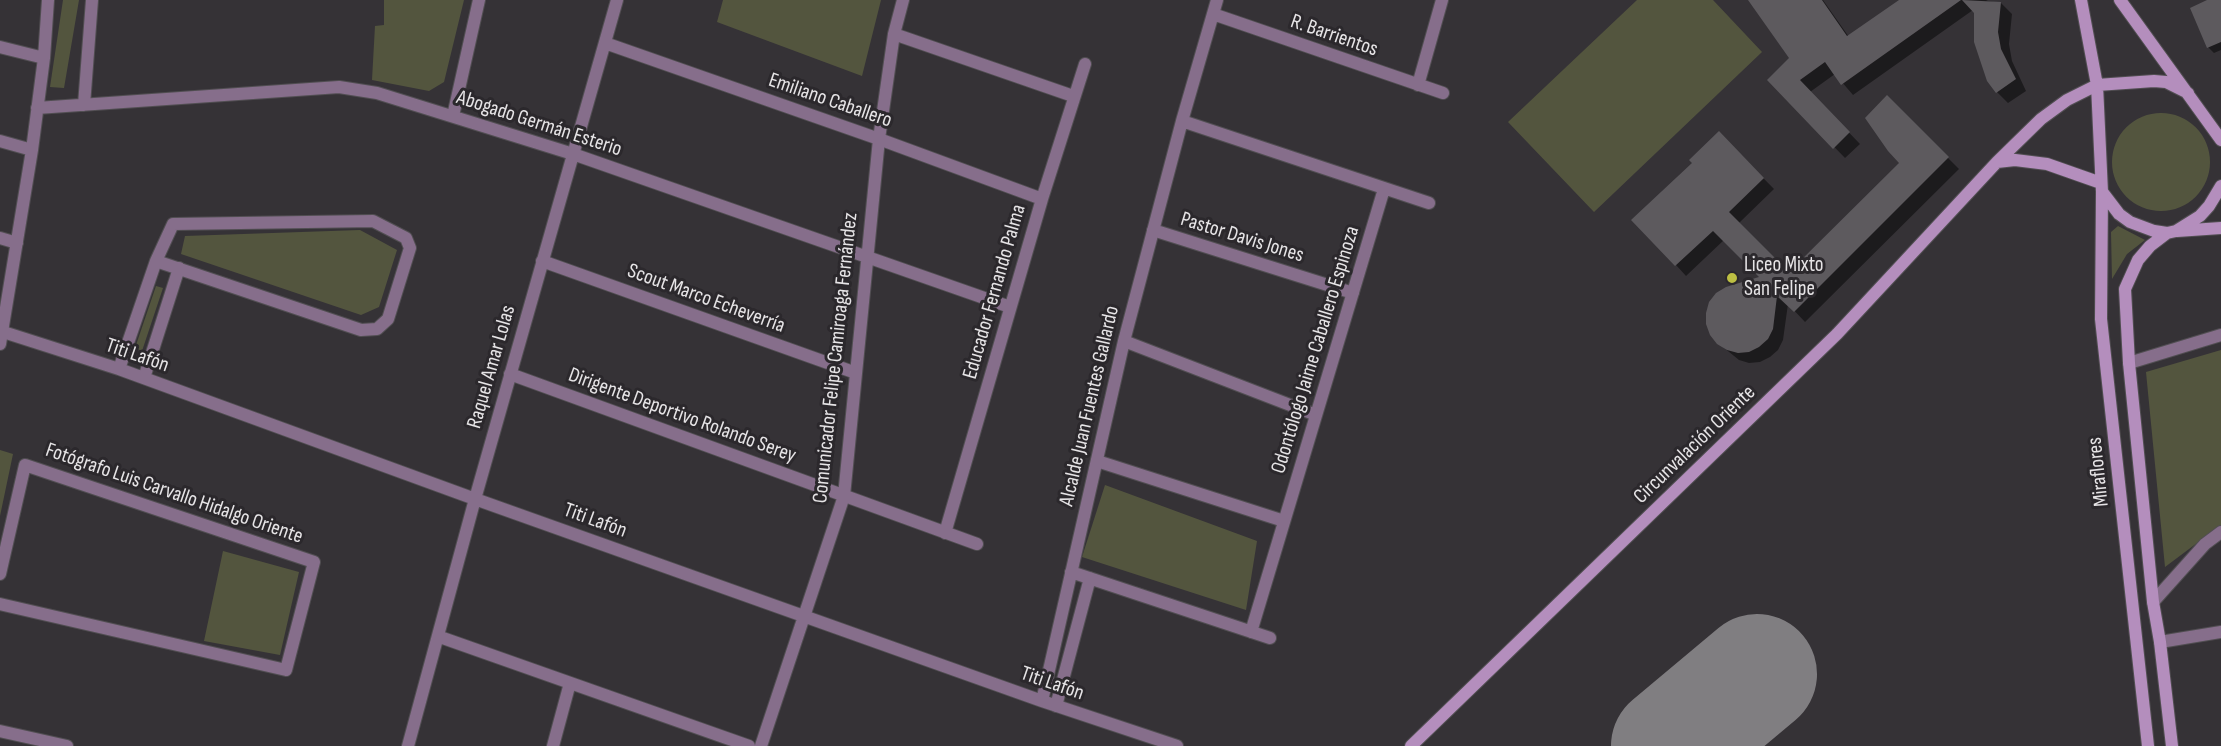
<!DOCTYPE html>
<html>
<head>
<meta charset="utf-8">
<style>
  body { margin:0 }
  canvas { display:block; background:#353236 }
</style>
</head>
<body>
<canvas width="2221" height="746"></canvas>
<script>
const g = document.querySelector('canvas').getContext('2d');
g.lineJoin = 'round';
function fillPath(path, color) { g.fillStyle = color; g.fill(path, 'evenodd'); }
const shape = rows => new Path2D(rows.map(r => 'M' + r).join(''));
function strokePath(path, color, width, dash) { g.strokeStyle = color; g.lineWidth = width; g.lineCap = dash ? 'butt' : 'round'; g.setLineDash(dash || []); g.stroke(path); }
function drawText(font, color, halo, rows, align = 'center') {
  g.font = font + ' "Sofia Sans Condensed",sans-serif'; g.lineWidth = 6; g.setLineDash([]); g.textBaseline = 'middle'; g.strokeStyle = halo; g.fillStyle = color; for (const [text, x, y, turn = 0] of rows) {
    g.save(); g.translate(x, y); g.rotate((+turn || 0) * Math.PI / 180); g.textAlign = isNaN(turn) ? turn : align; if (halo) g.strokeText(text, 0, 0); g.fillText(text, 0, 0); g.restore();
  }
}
fillPath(shape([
  [63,0,79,0,64,88,50,87],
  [384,0,464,0,444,82,429,91,372,80,375,26,384,25],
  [723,0,881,0,862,76,717,22],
  [1637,0,1713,0,1762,52,1594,212,1508,122],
  '2112 162a49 49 0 1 1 98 0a49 49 0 1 1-98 0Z',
  [2118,226,2145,240,2127,254,2112,279,2111,232],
  [360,230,397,250,379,307,361,315,181,254,185,236],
  [156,286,163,288,142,351,135,348],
  [2221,350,2221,525,2165,567,2146,372],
  [0,450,13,454,0,516],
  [1105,485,1257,541,1246,610,1082,557],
  [223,551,299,572,280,655,204,641]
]), '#53553e');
fillPath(shape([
  [1750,0,1823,0,1849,37,1901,0,1988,0,1986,1,2001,3,2012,14,2009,44,2012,61,2026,91,2008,103,1997,92,1976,13,1973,10,1853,95,1835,74,1810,92,1860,144,1845,158,1769,80,1791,58],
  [2211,0,2221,0,2221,50,2214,53,2208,47],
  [1887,97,1959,169,1805,322,1788,304,1783,340,1778,350,1770,357,1760,362,1749,363,1739,360,1718,343,1762,278,1724,240,1686,276,1676,265,1695,163,1719,133,1774,189,1739,223,1789,274,1901,163]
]), '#0007');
strokePath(shape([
  [1671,746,1757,674]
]), '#807e81', 120);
fillPath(shape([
  [1748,0,1822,0,1847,36,1899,0,1961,0,1841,85,1825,62,1800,80,1850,132,1833,149,1767,80,1789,58],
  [1962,0,2001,2,1998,32,2001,49,2016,79,1996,93,1987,81,1974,42,1974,13],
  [2207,0,2221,0,2221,42,2207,48,2190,8],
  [1887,95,1949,157,1794,312,1777,296,1773,329,1768,339,1759,347,1749,352,1738,353,1727,350,1717,344,1710,335,1706,324,1706,313,1709,302,1716,293,1726,287,1759,277,1713,231,1675,266,1631,220,1692,163,1689,160,1719,131,1764,178,1729,212,1789,272,1899,163,1888,151,1865,118]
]), '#5d5a5e');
const street = shape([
  [1213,14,1443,93],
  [894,34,1073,96],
  [605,43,879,139,1042,199],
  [0,47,44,58],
  [1418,85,1442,0],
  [84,105,92,0],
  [37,108,339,87,377,93,573,154,1010,307],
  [453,116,479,0],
  [1182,121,1429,203],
  [0,141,32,150],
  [1153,230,1353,293],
  [0,238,17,243],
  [542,261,856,373],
  [0,331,119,369,475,499,1042,701,1177,746],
  [1124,341,1316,415],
  [0,344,32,150,44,58,48,0],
  [2129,363,2221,335],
  [119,369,156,261,173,224,373,221,406,238,410,248,388,319,377,329,361,330,156,261],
  [510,374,977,544],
  [144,378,179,268],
  [1097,461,1284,521],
  [945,533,1042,199,1085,64],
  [1071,572,1270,638],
  [0,574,25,465,314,562,286,670,0,604],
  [2153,602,2205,544,2221,532],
  [1251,632,1384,189],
  [440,637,749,746],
  [2160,642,2221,632],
  [1042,701,1124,341,1182,121,1217,0],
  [1056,706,1090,578],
  [0,731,67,746],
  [408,746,475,499,617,0],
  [553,746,570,683],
  [761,746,844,496,879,139,894,34,903,0]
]);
const secondary = shape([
  [2081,0,2097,85,2102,192,2101,319,2148,746],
  [2120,0,2221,140],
  [1997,162,2015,160,2047,164,2101,183],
  [2103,193,2119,214,2130,222,2154,231,2167,233,2176,231,2200,216,2209,206,2221,186],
  [2177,231,2221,228],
  [2167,233,2150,246,2138,260,2125,289,2129,363,2153,602,2160,642,2172,746],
  [1411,746,1837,334,1997,162,2041,119,2067,100,2097,85,2154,81,2166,82,2188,93]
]);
strokePath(street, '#514e52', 14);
strokePath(secondary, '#514e52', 14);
strokePath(street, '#866e8b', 12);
strokePath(secondary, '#b48ebd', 12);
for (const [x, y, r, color] of [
  [1732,278,6,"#bdbf43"]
]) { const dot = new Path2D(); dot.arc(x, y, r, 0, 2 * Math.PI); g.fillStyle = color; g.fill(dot); strokePath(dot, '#2b282c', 2); }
drawText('21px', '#e6e4e6', '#2b282c', [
  ["R. Barrientos",1334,36,19],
  ["Emiliano Caballero",830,101,19],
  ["Abogado Germán Esterio",539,124,18],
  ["Pastor Davis Jones",1242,238,17],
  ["Educador Fernando Palma",995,292,-74],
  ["Scout Marco Echeverría",706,299,20],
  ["Odontólogo Jaime Caballero Espinoza",1316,350,-73],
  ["Titi Lafón",137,356,19],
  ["Comunicador Felipe Camiroaga Fernández",836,358,-84],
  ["Raquel Amar Lolas",492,367,-74],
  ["Alcalde Juan Fuentes Gallardo",1090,406,-77],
  ["Dirigente Deportivo Rolando Serey",682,416,20],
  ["Circunvalación Oriente",1695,445,-44],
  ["Miraflores",2099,472,-96],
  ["Fotógrafo Luis Carvallo Hidalgo Oriente",174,494,19],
  ["Titi Lafón",595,521,20],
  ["Titi Lafón",1052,684,19]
]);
drawText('21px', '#e6e4e6', '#2b282c', [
  ["Liceo Mixto",1744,266],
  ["San Felipe",1744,290]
], 'left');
</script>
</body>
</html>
